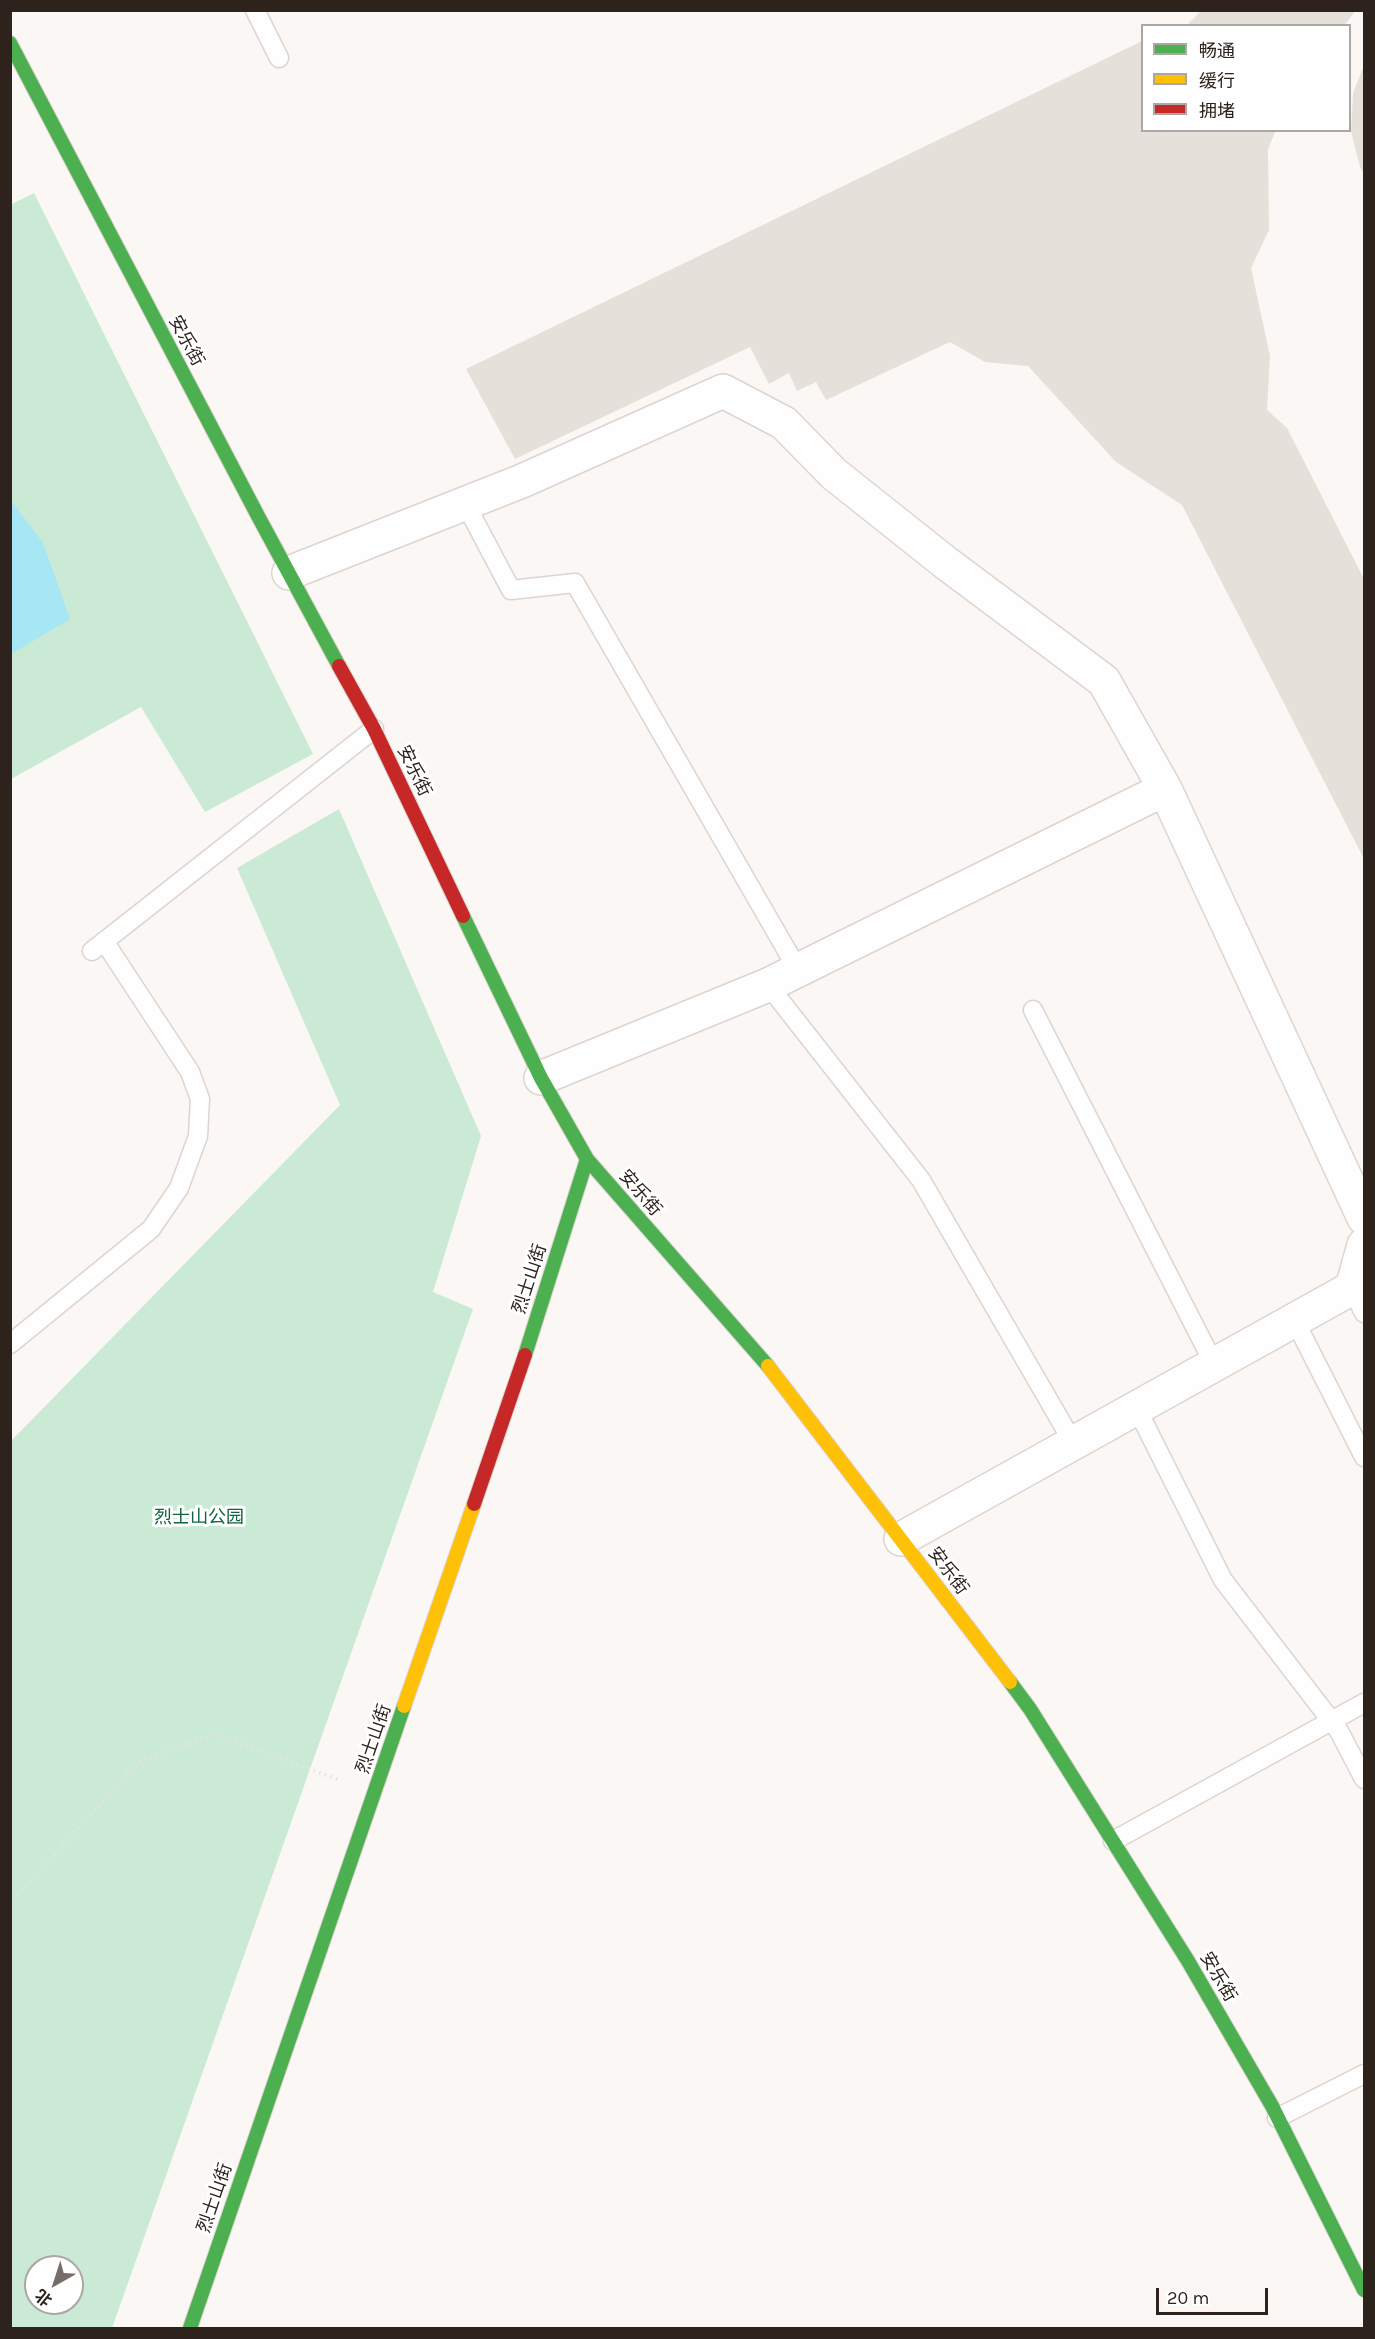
<!DOCTYPE html>
<html>
<head>
<meta charset="utf-8">
<style>
  body { margin:0 }
  #map { position:relative; width:1375px; height:2339px; overflow:hidden; background:#fbf7f5; font-family:Karla,"Noto Sans SC",sans-serif }
  canvas { display:block }
  .frame { position:absolute; inset:0; border:12px solid #2e221c; pointer-events:none }
  .legend { position:absolute; left:1141px; top:24px; width:210px; height:108px; box-sizing:border-box; background:#fff; border:2px solid #aba7a4; margin:0; padding:8px 10px; list-style:none; font-size:18px; color:#2e221c }
  .legend li { display:flex; align-items:center; gap:12px; height:30px }
  .legend b { width:30px; border:2px solid #aba7a4 }
  .north { position:absolute; left:24px; top:2255px; width:60px; height:60px; box-sizing:border-box; background:#fff; border:2px solid #aba7a4; border-radius:50%; rotate:219deg; font-size:16px; font-weight:700; line-height:24px; text-align:center; color:#2e221c }
  .north::after { content:''; display:block; margin:auto; width:21px; height:27px; background:#766d68; clip-path:polygon(50% 0,100% 100%,50% 72%,0 100%) }
  .scale { position:absolute; left:1156px; top:2288px; width:112px; height:27px; box-sizing:border-box; border:3px solid #2e221c; border-top:0; padding-left:8px; font-size:18px; line-height:21px; white-space:nowrap; color:#2e221c; -webkit-text-stroke:4px #fff; paint-order:stroke }
</style>
</head>
<body>
<div id="map">
<canvas width="1375" height="2339"></canvas>
<div class="frame"></div>
<ul class="legend">
<li><b style="height:8px;background:#4caf50"></b>畅通</li>
<li><b style="height:8px;background:#ffc107"></b>缓行</li>
<li><b style="height:8px;background:#c62828"></b>拥堵</li>
</ul>
<div class="north">北</div>
<div class="scale">20 m</div>
</div>
<script>
const g = document.querySelector('canvas').getContext('2d');
g.lineJoin = 'round';
function fillPath(path, color) { g.fillStyle = color; g.fill(path, 'evenodd'); }
const shape = rows => new Path2D(rows.map(r => 'M' + r).join(''));
function strokePath(path, color, width, dash) { g.strokeStyle = color; g.lineWidth = width; g.lineCap = dash ? 'butt' : 'round'; g.setLineDash(dash || []); g.stroke(path); }
function drawText(font, color, halo, rows, align = 'center') {
  g.font = font + ' Karla,"Noto Sans SC",sans-serif'; g.lineWidth = 6; g.setLineDash([]); g.textBaseline = 'middle'; g.strokeStyle = halo; g.fillStyle = color; for (const [text, x, y, turn = 0] of rows) {
    g.save(); g.translate(x, y); g.rotate((+turn || 0) * Math.PI / 180); g.textAlign = isNaN(turn) ? turn : align; if (halo) g.strokeText(text, 0, 0); g.fillText(text, 0, 0); g.restore();
  }
}
fillPath(shape([
  [34,193,313,754,205,812,141,707,11,779,10,205],
  [339,809,481,1136,433,1292,473,1309,112,2328,11,2328,11,1441,340,1105,237,868],
  [36,2267,72,2267,72,2303,36,2303]
]), '#caead5');
fillPath(shape([
  [10,499,43,543,70,619,11,654]
]), '#a7e6f4');
fillPath(shape([
  [1202,10,1356,10,1344,26,1186,26],
  [1142,41,1142,130,1276,130,1268,149,1269,230,1251,268,1270,356,1267,410,1287,428,1364,579,1364,859,1182,505,1116,462,1028,366,985,362,950,342,826,400,816,382,797,391,789,373,769,384,750,347,515,459,466,369],
  [1364,65,1364,173,1360,167,1351,131,1353,93]
]), '#e6e0da');
const lane = shape([
  [255,10,279,58],
  [465,503,511,590,575,583,798,970],
  [92,951,374,729],
  [768,985,921,1180,1074,1444],
  [1033,1010,1215,1366],
  [1352,1288,1364,1313],
  [1295,1321,1364,1457],
  [10,1344,151,1229,179,1188,198,1136,200,1099,190,1072,104,941],
  [1137,1409,1223,1580,1339,1731,1364,1779],
  [1113,1841,1364,1703],
  [1277,2118,1364,2074]
]);
const street = shape([
  [289,573,522,481,723,391,784,423,834,474,946,563,1104,681,1165,789,1364,1218],
  [541,1078,768,985,1165,789],
  [901,1539,1352,1288,1364,1245]
]);
const fast = shape([
  [10,43,258,516,339,666],
  [463,916,541,1078,587,1159,768,1366],
  [525,1355,587,1159],
  [1010,1682,1030,1709,1188,1961,1272,2106,1364,2290],
  [190,2328,404,1706]
]);
const slow = shape([
  [768,1366,1010,1682],
  [404,1706,474,1504]
]);
const jam = shape([
  [339,666,374,729,463,916],
  [474,1504,525,1355]
]);
strokePath(lane, '#ddd4d1', 21);
strokePath(street, '#ddd4d1', 36);
strokePath(fast, '#ddd4d1', 16);
strokePath(slow, '#ddd4d1', 16);
strokePath(jam, '#ddd4d1', 16);
strokePath(shape([
  [10,1904,140,1761,215,1734,342,1781]
]), '#e4e3e2', 4, [1.5, 4.5]);
strokePath(lane, '#fefefe', 18);
strokePath(street, '#fefefe', 33);
strokePath(fast, '#4caf50', 14);
strokePath(slow, '#ffc107', 14);
strokePath(jam, '#c62828', 14);
drawText('18px', '#2e221c', '#fff', [
  ["安乐街",186,341,62],
  ["安乐街",414,771,64],
  ["安乐街",640,1193,49],
  ["烈士山街",530,1279,-72],
  ["安乐街",948,1571,53],
  ["烈士山街",374,1739,-71],
  ["安乐街",1218,1977,60],
  ["烈士山街",215,2198,-71]
]);
drawText('18px', '#11643f', '#fff', [
  ["烈士山公园",199,1518]
]);
</script>
</body>
</html>
